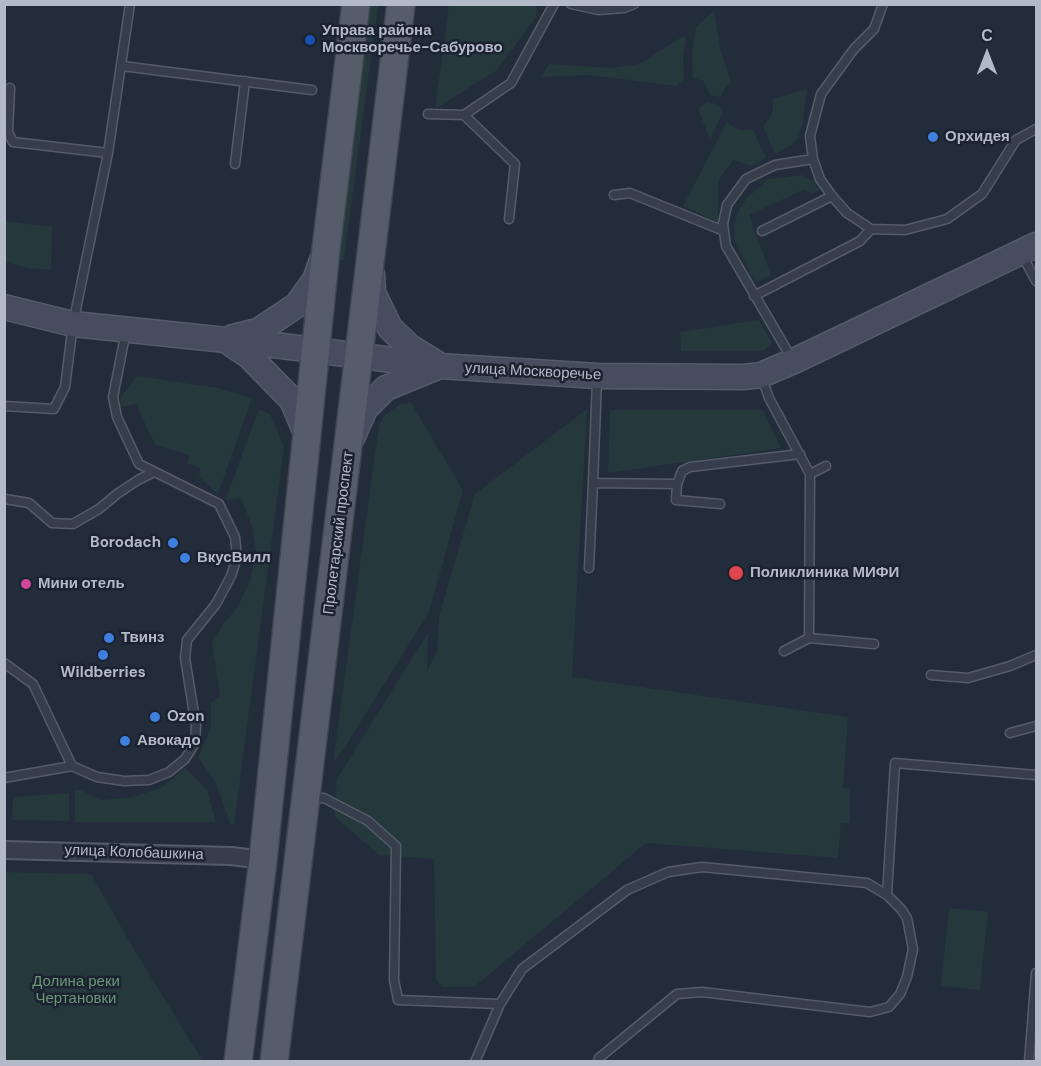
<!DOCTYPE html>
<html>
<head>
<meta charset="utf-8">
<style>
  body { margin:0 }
  #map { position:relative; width:1041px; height:1066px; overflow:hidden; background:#232c3b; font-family:"DM Sans",sans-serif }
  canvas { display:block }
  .frame { position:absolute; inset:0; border:6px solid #b2b9c7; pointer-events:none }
  .north { position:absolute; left:957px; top:24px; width:60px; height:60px; -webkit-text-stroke:4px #1c2330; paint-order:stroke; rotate:0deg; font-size:16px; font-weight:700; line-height:24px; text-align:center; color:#b2b9c7 }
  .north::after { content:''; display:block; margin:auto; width:21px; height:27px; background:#b2b9c7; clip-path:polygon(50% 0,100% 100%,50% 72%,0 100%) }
</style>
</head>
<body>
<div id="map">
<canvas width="1041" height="1066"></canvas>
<div class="frame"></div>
<div class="north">С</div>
</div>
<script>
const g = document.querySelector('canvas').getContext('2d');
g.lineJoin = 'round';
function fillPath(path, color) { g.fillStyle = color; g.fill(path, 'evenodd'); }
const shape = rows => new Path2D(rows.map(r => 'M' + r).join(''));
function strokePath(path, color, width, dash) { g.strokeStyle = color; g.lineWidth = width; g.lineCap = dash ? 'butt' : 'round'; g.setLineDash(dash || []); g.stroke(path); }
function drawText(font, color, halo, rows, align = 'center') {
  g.font = font + ' "DM Sans",sans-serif'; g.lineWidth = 5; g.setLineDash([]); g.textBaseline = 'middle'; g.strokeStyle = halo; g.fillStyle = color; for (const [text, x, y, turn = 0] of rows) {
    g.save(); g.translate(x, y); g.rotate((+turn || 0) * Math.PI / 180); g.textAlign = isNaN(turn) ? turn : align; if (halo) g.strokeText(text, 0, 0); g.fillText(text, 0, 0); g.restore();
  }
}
fillPath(shape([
  [370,5,378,5,344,260,336,260],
  [449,5,536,4,537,7,536,17,496,71,435,109],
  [714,10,720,48,731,82,723,90,721,97,710,95,704,81,693,78,692,55,696,27],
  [682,37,686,38,683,55,684,79,676,86,590,75,541,77,549,64,612,68,639,64],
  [807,89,802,127,798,138,790,146,775,154,763,126,770,118,773,109,773,99],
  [707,102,719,105,723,113,710,139,698,109],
  [727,122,733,127,740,130,753,130,766,158,752,166,733,160,718,181,718,222,683,206],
  [802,175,814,181,819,190,812,194,805,189,749,215,771,275,755,283,735,243,734,225,739,209,747,198,768,179],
  [4,221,52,227,51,270,28,268,5,262],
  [759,320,772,343,763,351,681,351,680,332],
  [137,376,218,388,252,398,218,494,199,477,200,468,187,463,190,455,155,445,136,404,120,407,121,397],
  [411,403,463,490,429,612,345,747,333,763,379,425,383,417,390,411,401,404],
  [259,409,270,414,284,447,234,825,230,824,216,783,198,757,211,728,211,703,220,696,212,643,223,624,237,608,250,581,256,552,252,526,241,498,225,501],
  [587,409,572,677,848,717,843,788,850,789,850,823,841,823,838,858,646,843,474,987,442,987,436,980,434,859,379,855,334,816,337,779,428,633,427,671,437,652,439,616,475,494],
  [610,410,763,410,781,448,608,473],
  [185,768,207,790,216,822,75,822,75,790,81,790,101,800,132,797,161,788],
  [69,793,69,821,12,820,13,797],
  [5,872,91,874,133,948,203,1061,5,1061],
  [949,908,988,912,980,990,941,986]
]), '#25383c');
const service = shape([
  [571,4,598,10,624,8,634,4],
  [883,4,874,29,854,49,821,94,810,136,813,159,820,179,832,196,847,213,871,229,905,230,947,219,982,194,1016,140,1036,129],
  [122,66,312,90],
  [10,88,8,132,13,142,108,153],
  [428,114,464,115,511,83,554,4],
  [464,115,515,164,509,219],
  [235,164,245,81],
  [614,195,630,193,724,231],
  [762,231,832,196],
  [1021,253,1036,281],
  [754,296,860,241,871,229],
  [792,359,726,246,723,224,727,205,746,179,775,165,813,159],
  [762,378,769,398,810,474,809,638,784,651],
  [4,406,54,409,65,387,73,324,108,153,130,4],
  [810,474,826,466],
  [593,483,597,379],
  [677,484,676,500,720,504],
  [5,499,29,503,52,523,73,524,99,509,117,494,138,480,154,472],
  [589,568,593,483,677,484,682,471,690,467,800,454],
  [809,638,874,644],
  [4,663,33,684,72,766],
  [931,675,968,678,1010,666,1036,655],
  [1010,733,1036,726],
  [4,778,72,766,97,777,124,781,149,780,169,772,185,759,195,743,196,726,185,658,187,640,216,604,231,576,237,557,235,537,219,504,139,464,117,417,113,397,126,331],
  [309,799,324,798,368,821,396,846,394,980,398,1000,500,1004],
  [887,895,895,763,1036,775],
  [475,1062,500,1004,522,969,627,890,668,872,702,867,867,883,887,895,901,909,907,918,913,949,907,977,900,994,889,1007,870,1012,702,992,677,994,599,1058,598,1062],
  [1029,1062,1036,973]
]);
const minor = shape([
  [4,850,231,856,263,860]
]);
const secondary = shape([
  [372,275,373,293,390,328,410,347,436,363],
  [4,307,73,324,274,345,440,366,597,376,744,377,761,375,794,361,1036,245],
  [233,337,258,331,297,305,315,280,322,260],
  [227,341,249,356,292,400,308,438],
  [352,438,365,409,386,388,435,368]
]);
const primary = shape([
  [238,1062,263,860,326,249,356,4],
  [274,1062,401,4]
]);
strokePath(service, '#555c69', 11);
strokePath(minor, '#555c69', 20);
strokePath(secondary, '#555c69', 27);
strokePath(primary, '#404754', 30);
strokePath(service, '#373e4b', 8);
strokePath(minor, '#373e4b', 16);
strokePath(secondary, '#454d5e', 24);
strokePath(primary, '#555d6b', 27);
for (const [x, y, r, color] of [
  [310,40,6,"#1a4fb4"],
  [933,137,6,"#3f7fe0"],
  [173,543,6,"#3f7fe0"],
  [185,558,6,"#3f7fe0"],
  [736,573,8,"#e0444e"],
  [26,584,6,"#d1479c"],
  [109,638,6,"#3f7fe0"],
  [103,655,6,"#3f7fe0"],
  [155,717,6,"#3f7fe0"],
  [125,741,6,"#3f7fe0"]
]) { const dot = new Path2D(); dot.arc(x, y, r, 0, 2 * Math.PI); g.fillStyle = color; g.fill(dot); strokePath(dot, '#1c2330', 2); }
drawText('bold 15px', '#b2b9c7', '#1c2330', [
  ["Управа района",322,31],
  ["Москворечье-Сабурово",322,48],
  ["Орхидея",945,137],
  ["Borodach",161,543,"right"],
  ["ВкусВилл",197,558],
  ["Поликлиника МИФИ",750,573],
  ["Мини отель",38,584],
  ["Твинз",121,638],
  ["Wildberries",103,673,"center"],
  ["Ozon",167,717],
  ["Авокадо",137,741]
], 'left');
drawText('15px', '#b2b9c7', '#1c2330', [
  ["улица Москворечье",533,372,3],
  ["Пролетарский проспект",339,533,-83],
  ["улица Колобашкина",134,853,2]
]);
drawText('15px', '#699776', '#1c2330', [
  ["Долина реки",76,982],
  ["Чертановки",76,999]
]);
</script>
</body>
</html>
